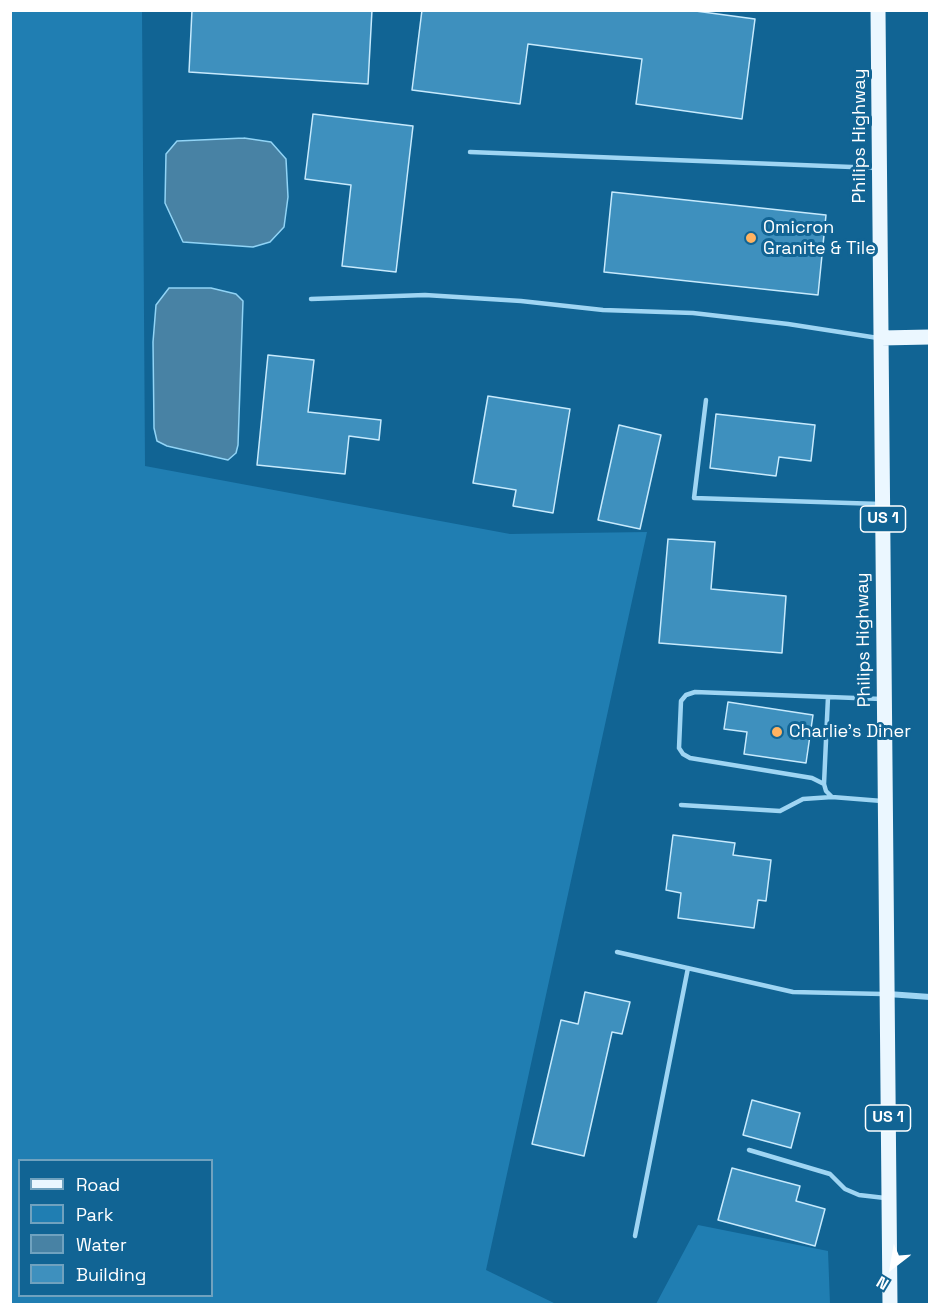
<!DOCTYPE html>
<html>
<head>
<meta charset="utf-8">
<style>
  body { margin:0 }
  #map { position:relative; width:940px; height:1315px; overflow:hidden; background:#116494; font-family:"Space Grotesk",sans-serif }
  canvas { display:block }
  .frame { position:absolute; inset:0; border:12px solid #fff; pointer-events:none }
  .legend { position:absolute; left:18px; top:1159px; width:195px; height:138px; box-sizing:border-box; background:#116494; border:2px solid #70a2bf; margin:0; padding:8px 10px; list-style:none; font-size:18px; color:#fff }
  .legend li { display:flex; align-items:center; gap:12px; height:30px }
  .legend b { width:30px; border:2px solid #70a2bf }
  .north { position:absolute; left:862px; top:1237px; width:60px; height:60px; -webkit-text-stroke:4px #116494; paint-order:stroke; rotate:211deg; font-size:16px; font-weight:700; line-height:24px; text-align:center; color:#fff }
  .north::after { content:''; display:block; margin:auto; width:21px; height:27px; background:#fff; clip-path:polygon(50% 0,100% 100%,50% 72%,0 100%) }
</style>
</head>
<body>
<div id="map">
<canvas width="940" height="1315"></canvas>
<div class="frame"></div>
<ul class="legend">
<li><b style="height:8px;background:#ebf7ff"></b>Road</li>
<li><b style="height:16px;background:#207eb2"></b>Park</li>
<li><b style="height:16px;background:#4882a4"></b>Water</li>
<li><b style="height:16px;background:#3e90be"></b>Building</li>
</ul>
<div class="north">N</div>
</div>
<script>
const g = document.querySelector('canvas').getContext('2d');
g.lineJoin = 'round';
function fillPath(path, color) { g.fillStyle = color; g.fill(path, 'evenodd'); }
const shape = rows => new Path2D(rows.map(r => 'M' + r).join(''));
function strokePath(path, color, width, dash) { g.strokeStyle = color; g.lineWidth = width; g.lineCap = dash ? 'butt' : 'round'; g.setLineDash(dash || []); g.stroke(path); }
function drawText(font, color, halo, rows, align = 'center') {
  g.font = font + ' "Space Grotesk",sans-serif'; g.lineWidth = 6; g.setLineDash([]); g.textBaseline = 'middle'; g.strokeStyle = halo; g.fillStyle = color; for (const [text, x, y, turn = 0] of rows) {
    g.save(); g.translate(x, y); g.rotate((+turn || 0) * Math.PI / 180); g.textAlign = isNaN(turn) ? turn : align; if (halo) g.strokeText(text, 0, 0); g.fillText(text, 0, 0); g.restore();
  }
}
fillPath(shape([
  [10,11,142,11,145,466,510,534,647,532,486,1270,556,1304,11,1304],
  [20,1160,212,1160,212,1296,20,1296],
  [698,1225,828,1251,830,1304,656,1304]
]), '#207eb2');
const water = shape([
  [244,138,271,142,286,159,288,197,284,227,270,242,253,247,183,242,165,203,166,154,177,141,244,138],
  [169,288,211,288,236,294,243,301,238,445,236,453,228,460,167,446,157,441,154,428,153,342,156,305,169,288]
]);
fillPath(water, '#4882a4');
strokePath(water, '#91d4f6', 1.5);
const building = shape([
  [192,10,372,10,368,84,189,72,192,10],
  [422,10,688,10,755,19,742,119,636,104,642,59,528,44,520,104,412,90,422,10],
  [313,114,413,126,396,272,342,266,351,185,305,179,313,114],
  [612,192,826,215,818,295,604,272,612,192],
  [268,355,314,360,308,412,381,420,379,440,349,436,345,474,257,465,268,355],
  [488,396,570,409,553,513,513,506,516,490,473,483,488,396],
  [716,414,815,425,811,461,779,457,776,476,710,468,716,414],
  [619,425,661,435,640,529,598,520,619,425],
  [668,539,715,542,711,589,786,596,782,653,659,643,668,539],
  [728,702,813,715,806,763,744,754,747,732,724,729,728,702],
  [673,835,735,843,733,855,771,860,766,901,758,900,754,928,678,918,681,893,666,890,673,835],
  [585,992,630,1002,622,1034,612,1032,584,1156,532,1144,561,1020,578,1024,585,992],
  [752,1100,800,1113,791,1148,743,1135,752,1100],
  [732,1168,800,1186,796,1201,825,1209,815,1246,718,1220,732,1168]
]);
fillPath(building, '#3e90be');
strokePath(building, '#c7eafd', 1.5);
strokePath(shape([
  [470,152,877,168],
  [311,299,425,295,521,301,603,310,693,313,788,324,878,338],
  [706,400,694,498,880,504],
  [828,697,824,784,826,791,832,797,882,801],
  [824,784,812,778,690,758,683,754,679,748,681,701,686,695,695,692,882,699],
  [681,805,780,811,803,799,832,797],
  [617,952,793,992,883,994],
  [749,1150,830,1174,845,1189,859,1195,885,1198],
  [635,1236,688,968]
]), '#9fd5f3', 4.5);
strokePath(shape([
  [888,994,930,997]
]), '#9fd5f3', 6);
strokePath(shape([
  [878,10,890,1304],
  [881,338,930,337]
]), '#ebf7ff', 15);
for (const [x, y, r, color] of [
  [751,238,6,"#ffb361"],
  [777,732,6,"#ffb361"]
]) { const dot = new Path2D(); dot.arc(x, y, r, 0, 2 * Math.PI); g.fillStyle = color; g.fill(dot); strokePath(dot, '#116494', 2); }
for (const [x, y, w] of [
  [883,519,45],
  [888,1118,45]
]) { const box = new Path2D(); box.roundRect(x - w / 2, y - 13, w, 26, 4.5); g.fillStyle = '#116494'; g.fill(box); strokePath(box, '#fff', 1.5); }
drawText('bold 16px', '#fff', null, [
  ["US 1",883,519],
  ["US 1",888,1118]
]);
drawText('18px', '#fff', '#116494', [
  ["Philips Highway",860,136,-90],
  ["Philips Highway",864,640,-91]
]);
drawText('18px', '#fff', '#116494', [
  ["Omicron",763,228],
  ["Granite & Tile",763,249],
  ["Charlie's Diner",789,732]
], 'left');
</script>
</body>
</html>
